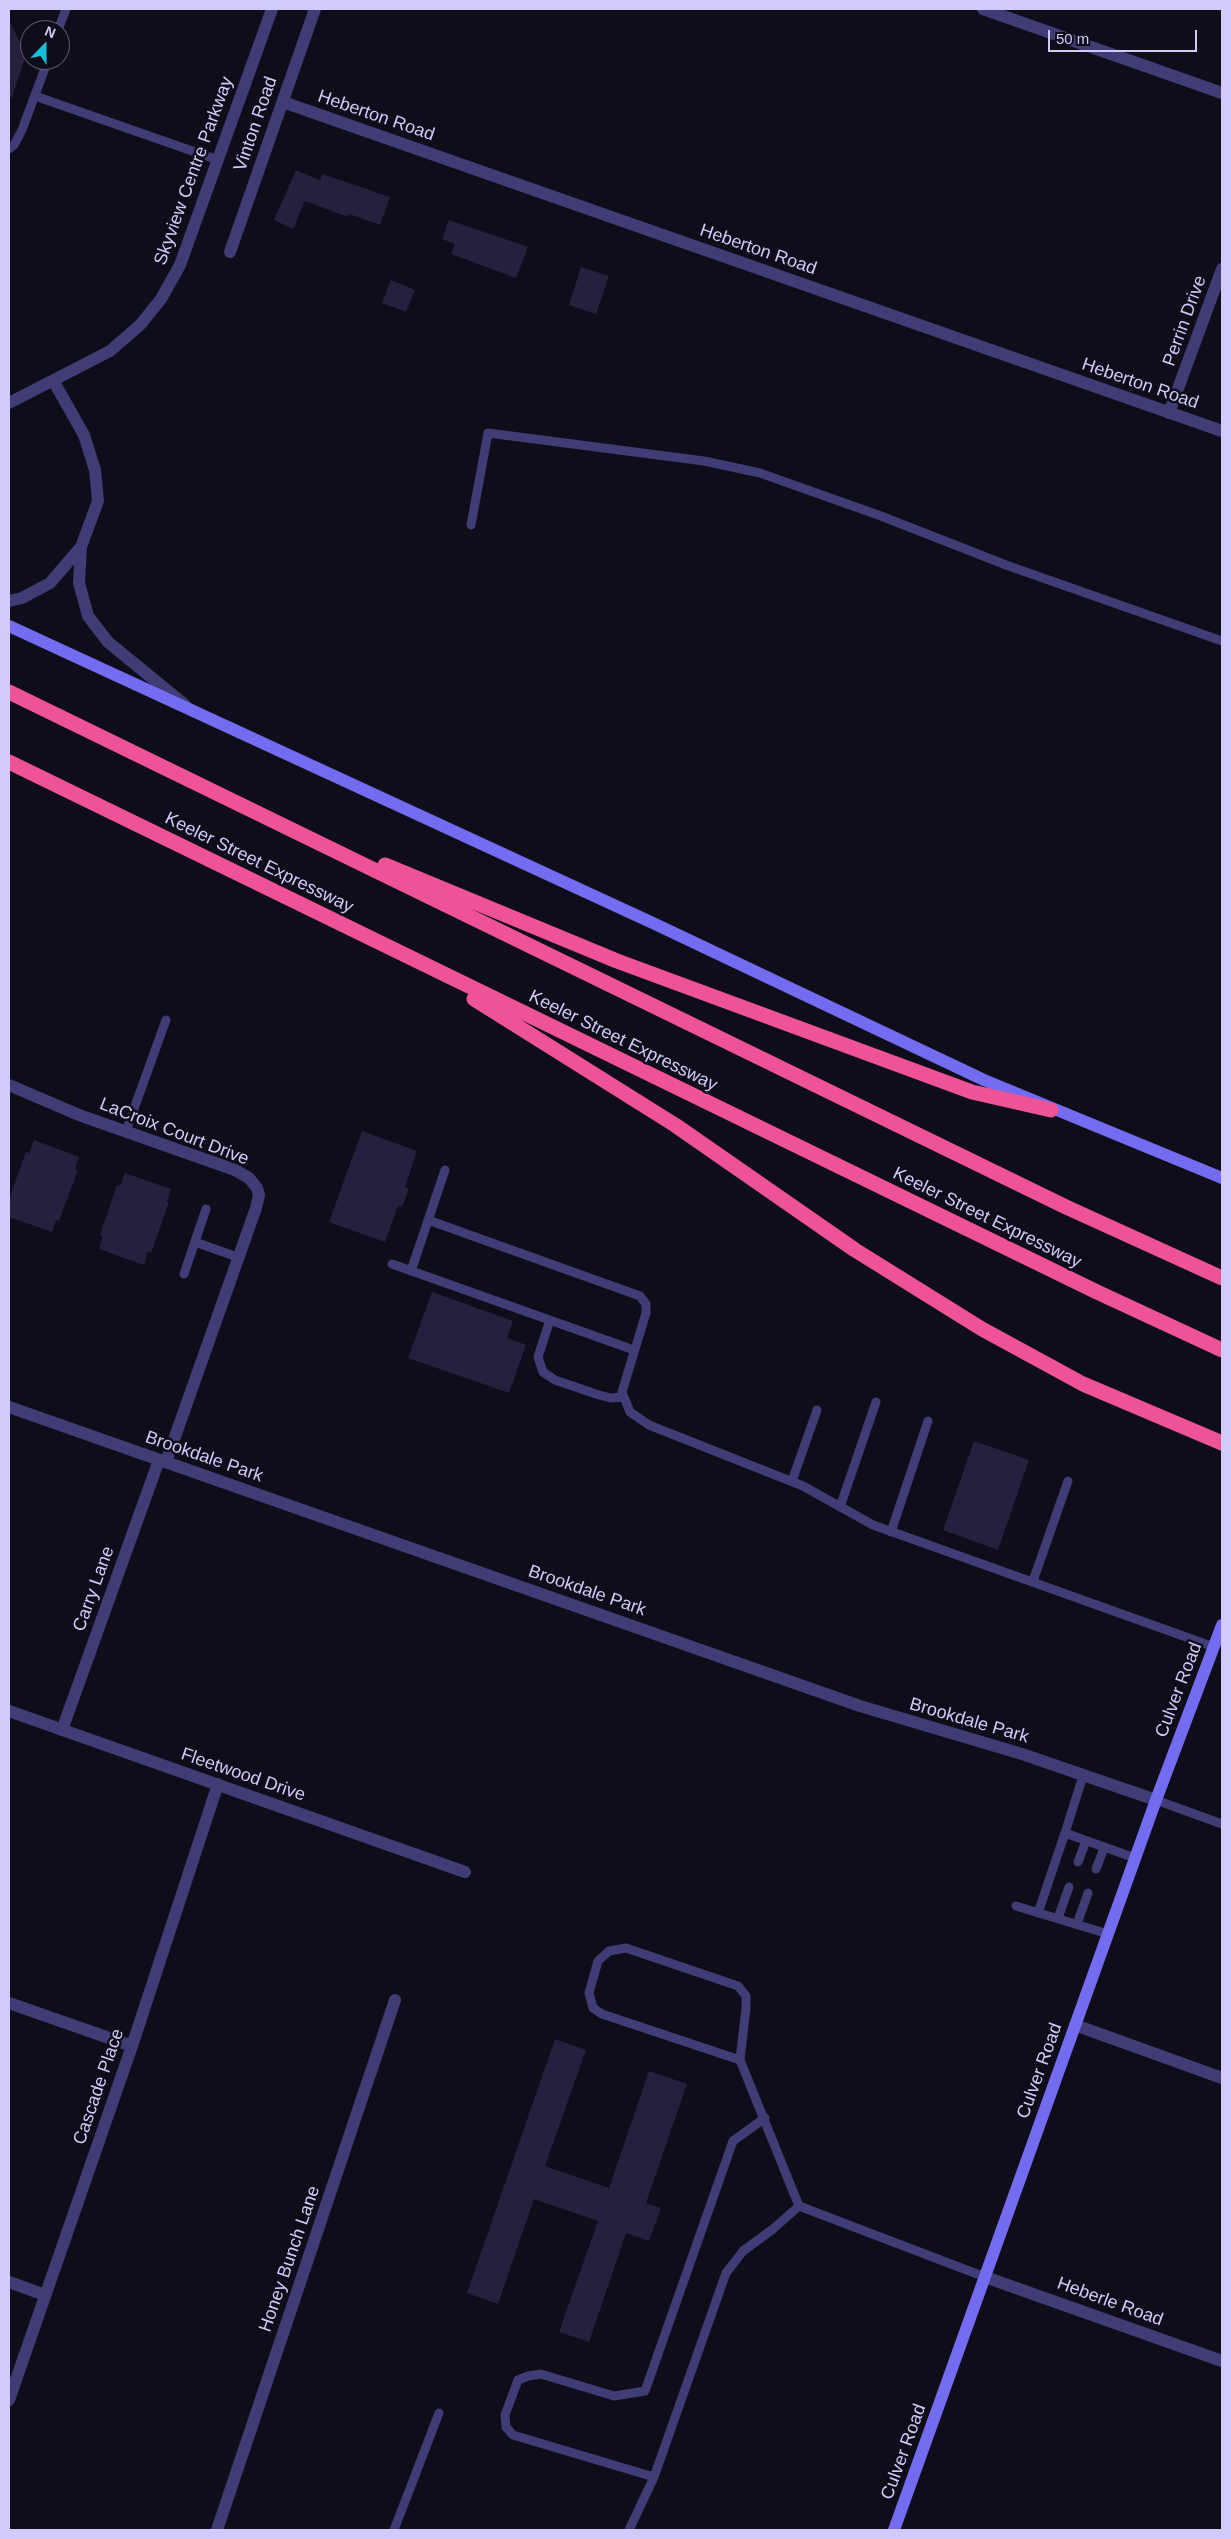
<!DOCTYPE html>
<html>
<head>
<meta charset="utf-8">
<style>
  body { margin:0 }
  #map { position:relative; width:1231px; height:2539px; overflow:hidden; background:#0f0d1a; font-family:Helvetica,sans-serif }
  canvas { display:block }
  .frame { position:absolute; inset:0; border:10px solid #d2cbfa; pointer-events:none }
  .north { position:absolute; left:20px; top:20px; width:50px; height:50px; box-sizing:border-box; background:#0f0d1a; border:1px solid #5d5974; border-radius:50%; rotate:22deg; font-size:14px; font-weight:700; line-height:20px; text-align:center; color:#d2cbfa }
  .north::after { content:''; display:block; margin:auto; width:18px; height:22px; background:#16c0db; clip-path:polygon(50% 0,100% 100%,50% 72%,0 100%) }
  .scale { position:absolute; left:1048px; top:30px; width:149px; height:22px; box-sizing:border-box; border:2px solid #d2cbfa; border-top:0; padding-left:6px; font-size:15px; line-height:18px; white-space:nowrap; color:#d2cbfa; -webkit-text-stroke:4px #0f0d1a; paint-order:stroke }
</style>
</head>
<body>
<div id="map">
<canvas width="1231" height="2539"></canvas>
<div class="frame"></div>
<div class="north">N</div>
<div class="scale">50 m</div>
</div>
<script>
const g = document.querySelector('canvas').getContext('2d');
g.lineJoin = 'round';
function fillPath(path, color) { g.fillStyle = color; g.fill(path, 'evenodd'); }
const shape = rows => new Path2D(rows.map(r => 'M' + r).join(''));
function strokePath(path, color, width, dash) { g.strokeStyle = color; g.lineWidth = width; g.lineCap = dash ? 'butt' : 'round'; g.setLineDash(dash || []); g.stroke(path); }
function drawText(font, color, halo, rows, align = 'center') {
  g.font = font + ' Helvetica,sans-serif'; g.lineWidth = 5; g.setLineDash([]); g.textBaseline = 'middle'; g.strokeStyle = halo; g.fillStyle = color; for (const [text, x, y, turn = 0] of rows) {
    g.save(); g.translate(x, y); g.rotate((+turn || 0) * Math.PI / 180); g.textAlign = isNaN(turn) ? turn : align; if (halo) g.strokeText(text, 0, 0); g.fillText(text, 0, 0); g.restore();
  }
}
fillPath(shape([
  [9,20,26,55,12,97,9,97],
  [296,170,320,180,322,174,390,197,380,225,349,214,348,217,305,201,293,229,274,220],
  [449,220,528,247,516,278,451,254,455,244,442,239],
  [581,267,609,276,596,314,569,305],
  [391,280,415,290,406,312,382,303],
  [362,1131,417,1151,405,1187,409,1189,402,1207,398,1206,385,1242,329,1222],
  [34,1140,79,1157,75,1169,78,1170,59,1221,56,1220,52,1232,9,1217,9,1199,26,1152,29,1153],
  [125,1173,171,1189,167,1201,169,1202,151,1253,148,1252,144,1265,99,1249,103,1236,100,1235,117,1185,120,1186],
  [432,1292,513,1321,507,1338,526,1345,509,1393,408,1358],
  [974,1441,1029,1460,998,1550,943,1530],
  [555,2039,586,2050,545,2166,609,2188,649,2071,687,2084,646,2203,661,2208,649,2241,626,2233,589,2342,559,2332,598,2221,534,2199,498,2304,467,2293]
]), '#261f3d');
strokePath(shape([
  [58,30,66,9],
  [35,96,218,160],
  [9,149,14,145,22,130,48,60],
  [471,525,488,433,704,461,760,473,881,516,1006,565,1222,641],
  [126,1131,166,1020],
  [428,1220,640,1296,646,1304,646,1313,622,1392,630,1412,649,1425,803,1486,873,1525,1214,1647],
  [195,1242,240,1258],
  [392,1264,634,1350],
  [411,1271,445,1170],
  [184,1274,206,1209],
  [550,1320,538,1357,543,1372,555,1380,599,1395,611,1398,623,1397],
  [792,1481,817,1410],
  [840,1507,876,1402],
  [891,1532,928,1421],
  [1033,1581,1068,1481],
  [1083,1776,1065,1833,1135,1858],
  [1156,1800,1222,1824],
  [1078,1862,1086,1841],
  [1096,1869,1104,1848],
  [1016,1906,1108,1934],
  [1038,1913,1065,1833],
  [1058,1918,1069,1887],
  [1077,1924,1088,1893],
  [740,2060,746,2008,746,1996,738,1986,626,1948,609,1951,598,1961,589,1993,593,2008,602,2014,740,2060,799,2206],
  [654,2477,513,2435,506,2427,505,2415,518,2380,528,2376,541,2374,614,2396,645,2391,733,2141,765,2118],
  [394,2530,439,2413],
  [629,2530,654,2477,726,2273,743,2251,773,2229,799,2206,985,2277]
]), '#403c75', 9);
strokePath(shape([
  [983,9,1222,93],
  [283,102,1222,431],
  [230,252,315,9],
  [54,382,84,435,95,470,98,501,81,547,79,583,88,616,108,642,185,705],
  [9,403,110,351,140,325,161,299,180,265,272,9],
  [1169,413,1222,269],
  [9,601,22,598,50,583,81,547],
  [9,1085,79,1115,235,1170,249,1178,257,1188,259,1195,256,1208,166,1462],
  [9,1407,860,1706,1022,1754,1156,1800],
  [9,1711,465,1872],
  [62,1730,159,1460],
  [9,2003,132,2046],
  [1075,2025,1222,2078],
  [985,2277,1222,2361],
  [9,2282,45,2295],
  [9,2400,132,2046,218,1784],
  [217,2530,395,2000]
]), '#403c75', 12);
strokePath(shape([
  [9,626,655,924,984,1080,1222,1178],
  [894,2530,1156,1800,1222,1625]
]), '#746cf0', 12);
strokePath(shape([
  [9,692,1066,1207,1222,1278],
  [9,762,1097,1292,1222,1350],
  [385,865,617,961,972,1092,1051,1110],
  [474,999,675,1125,855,1250,982,1329,1083,1384,1222,1443]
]), '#ee5397', 15);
drawText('18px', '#d2cbfa', '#0f0d1a', [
  ["Heberton Road",376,116,19],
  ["Vinton Road",256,124,-71],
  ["Skyview Centre Parkway",194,171,-70],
  ["Heberton Road",758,250,19],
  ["Perrin Drive",1185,321,-70],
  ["Heberton Road",1140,384,19],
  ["Keeler Street Expressway",259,863,26],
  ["Keeler Street Expressway",623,1041,26],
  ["LaCroix Court Drive",174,1132,21],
  ["Keeler Street Expressway",987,1218,26],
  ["Brookdale Park",204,1457,19],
  ["Carry Lane",94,1589,-70],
  ["Brookdale Park",587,1591,19],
  ["Culver Road",1179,1690,-69],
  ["Brookdale Park",969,1721,16],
  ["Fleetwood Drive",243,1775,19],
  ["Culver Road",1040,2071,-70],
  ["Cascade Place",99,2087,-71],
  ["Honey Bunch Lane",290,2259,-71],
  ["Heberle Road",1110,2302,20],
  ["Culver Road",904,2452,-70]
]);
</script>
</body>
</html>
